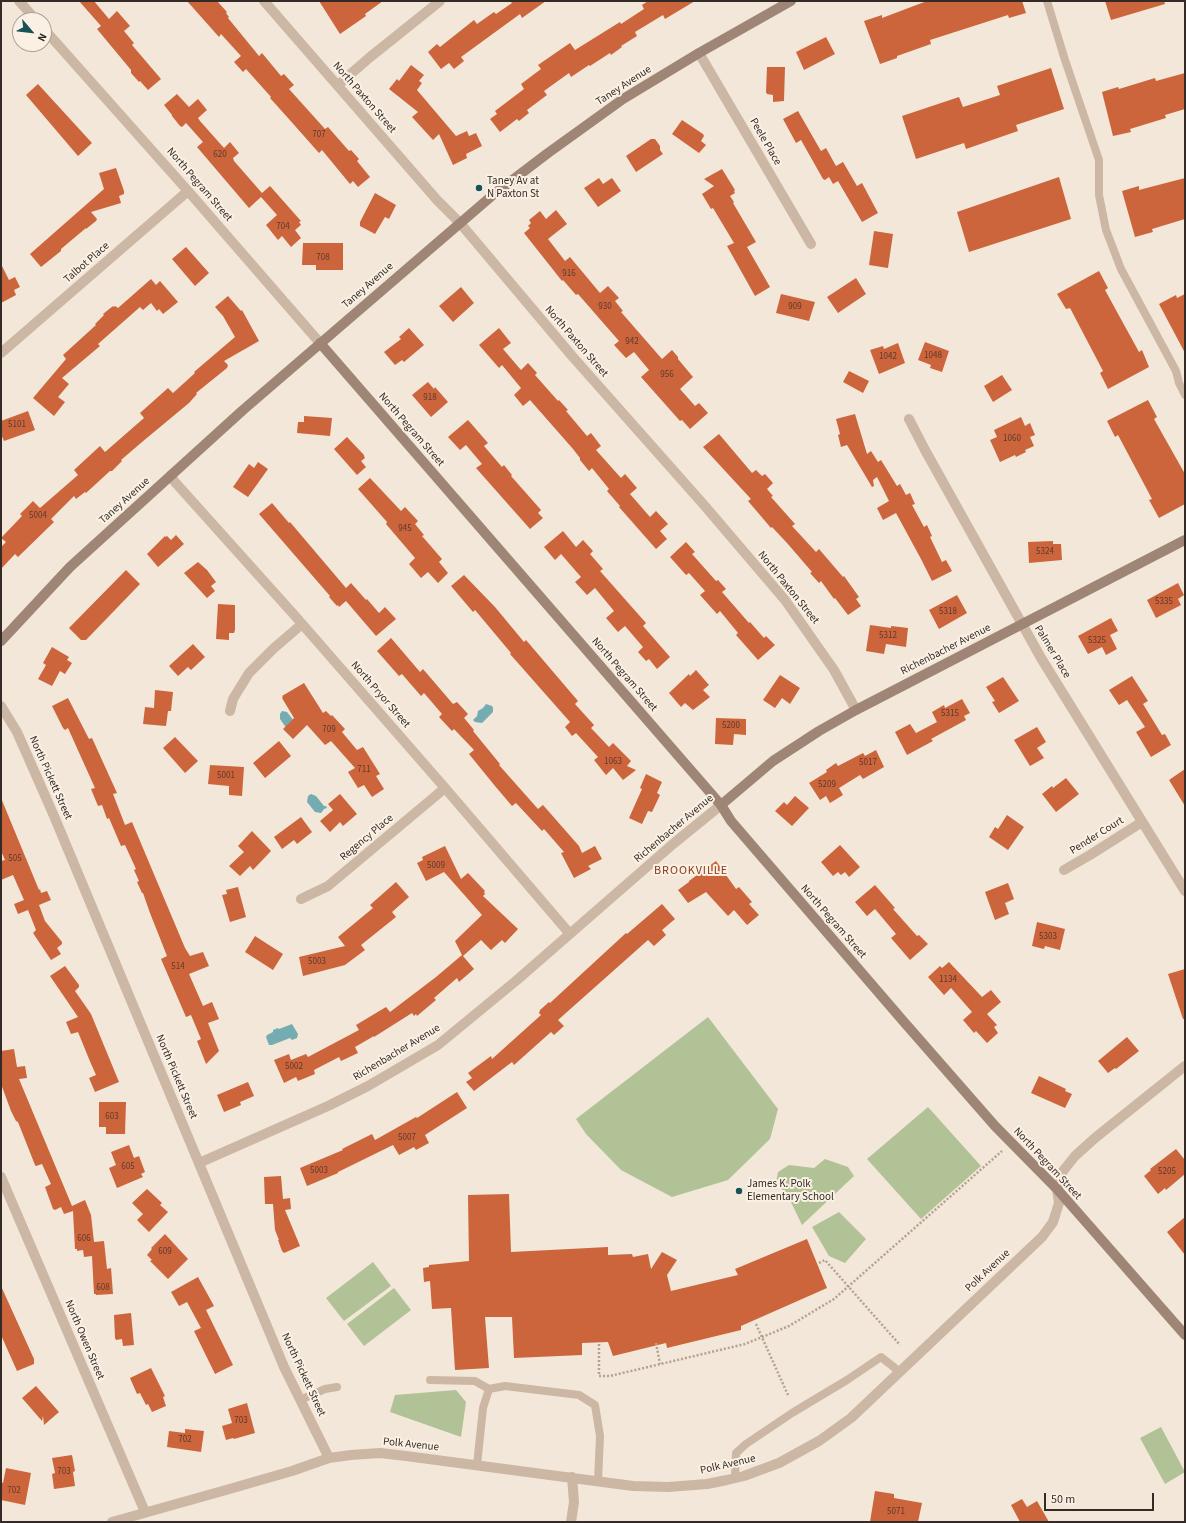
<!DOCTYPE html>
<html>
<head>
<meta charset="utf-8">
<style>
  body { margin:0 }
  #map { position:relative; width:1186px; height:1523px; overflow:hidden; background:#f2e7d8; font-family:"Source Sans 3",sans-serif }
  canvas { display:block }
  .frame { position:absolute; inset:0; border:2px solid #352b26; pointer-events:none }
  .north { position:absolute; left:12px; top:12px; width:40px; height:40px; box-sizing:border-box; background:#faf1e4; border:1px solid #aba298; border-radius:50%; rotate:118deg; font-size:11px; font-weight:700; line-height:16px; text-align:center; color:#352b26 }
  .north::after { content:''; display:block; margin:auto; width:14px; height:18px; background:#195259; clip-path:polygon(50% 0,100% 100%,50% 72%,0 100%) }
  .scale { position:absolute; left:1044px; top:1493px; width:110px; height:18px; box-sizing:border-box; border:2px solid #352b26; border-top:0; padding-left:5px; font-size:12px; line-height:14px; white-space:nowrap; color:#352b26; -webkit-text-stroke:3px #faf1e4; paint-order:stroke }
</style>
</head>
<body>
<div id="map">
<canvas width="1186" height="1523"></canvas>
<div class="frame"></div>
<div class="north">N</div>
<div class="scale">50 m</div>
</div>
<script>
const g = document.querySelector('canvas').getContext('2d');
g.lineJoin = 'round';
function fillPath(path, color) { g.fillStyle = color; g.fill(path, 'evenodd'); }
const shape = rows => new Path2D(rows.map(r => 'M' + r).join(''));
function strokePath(path, color, width, dash) { g.strokeStyle = color; g.lineWidth = width; g.lineCap = dash ? 'butt' : 'round'; g.setLineDash(dash || []); g.stroke(path); }
function drawText(font, color, halo, rows, align = 'center') {
  g.font = font + ' "Source Sans 3",sans-serif'; g.lineWidth = 4; g.setLineDash([]); g.textBaseline = 'middle'; g.strokeStyle = halo; g.fillStyle = color; for (const [text, x, y, turn = 0] of rows) {
    g.save(); g.translate(x, y); g.rotate((+turn || 0) * Math.PI / 180); g.textAlign = isNaN(turn) ? turn : align; if (halo) g.strokeText(text, 0, 0); g.fillText(text, 0, 0); g.restore();
  }
}
fillPath(shape([
  [708,1017,778,1109,770,1139,728,1180,672,1197,621,1170,586,1134,576,1119],
  [928,1107,981,1166,921,1219,867,1159],
  [825,1159,848,1167,854,1176,802,1225,790,1200,776,1182,778,1172,789,1165,814,1168],
  [839,1212,866,1239,845,1263,829,1256,812,1227],
  [373,1262,391,1286,344,1321,326,1298],
  [394,1288,411,1310,364,1346,347,1324],
  [456,1390,466,1402,461,1437,390,1412,395,1395],
  [1161,1427,1185,1472,1165,1484,1140,1438]
]), '#b2c297');
fillPath(shape([
  [486,704,492,706,493,708,493,712,482,723,475,722,473,720,477,716,478,711,483,708],
  [282,711,287,712,294,721,287,729,280,719,280,714],
  [311,794,316,796,324,806,326,806,327,808,324,809,321,813,315,812,307,802,308,796],
  [292,1024,298,1034,297,1038,292,1040,290,1038,272,1045,269,1045,266,1037,267,1035,273,1032,273,1030,278,1028,279,1029]
]), '#75acb1');
fillPath(shape([
  [79,1,94,1,109,19,117,11,130,26,124,31,134,43,132,45,161,79,148,90,140,81,139,82,131,73,131,70,97,29,101,26],
  [187,1,217,1,227,12,226,13,229,17,228,18,259,56,262,53,281,76,284,74,294,85,289,89,325,129,328,127,349,151,351,150,359,159,357,161,370,177,358,187,353,181,350,184,322,150,319,153,288,118,270,98,271,97,246,69,243,72,234,62,241,56,221,34,219,37],
  [319,1,383,1,365,14,366,16,340,34],
  [510,1,546,1,522,18,520,14,461,57,464,61,454,69,449,63,441,69,428,52,437,44,440,47,474,20,477,24,494,12,496,14,512,3],
  [648,1,695,1,665,19,663,15,635,32,637,36,621,46,622,47,611,55,610,53,590,66,589,65,571,77,569,73,544,91,547,95,527,110,529,113,519,121,517,119,500,132,490,119,497,114,495,111,524,89,521,84,541,69,538,65,570,43,575,50,620,22,621,24,644,9,642,5],
  [927,1,1022,1,1026,13,1009,18,1008,15,930,40,931,44,897,56,897,58,880,64,864,21,882,15,882,18],
  [1105,1,1164,1,1165,4,1111,20],
  [826,37,835,54,804,70,796,52],
  [411,65,424,75,419,81,422,83,417,90,456,136,467,131,469,136,476,133,482,146,466,154,467,158,453,165,439,134,433,140,412,117,418,112,389,89,397,79,399,81],
  [767,67,785,67,784,101,773,102,773,95,767,94,766,92],
  [1051,68,1064,109,1016,125,1018,131,966,149,964,143,916,159,902,116,959,97,963,107,1000,95,997,86],
  [1185,73,1185,109,1165,115,1166,118,1130,129,1131,132,1113,136,1102,92,1118,87,1119,89,1155,78,1156,81],
  [38,84,92,143,78,156,26,95],
  [177,94,189,107,198,99,207,110,198,118,200,121,224,148,230,142,239,153,233,158,234,161,262,193,270,186,301,221,299,222,301,225,295,230,301,238,291,247,282,236,278,240,266,225,277,215,261,197,249,208,197,147,203,142,186,123,182,127,180,126,172,116,172,115,164,105],
  [798,111,821,151,826,148,836,166,843,162,857,186,862,183,878,213,862,222,838,181,833,184,829,177,825,180,823,179,801,140,796,143,783,119],
  [682,120,703,134,704,136,701,141,706,145,699,153,672,134],
  [651,139,655,139,660,146,660,150,663,154,636,172,626,156],
  [116,168,124,191,124,194,119,196,121,203,91,212,97,219,96,221,86,229,86,228,61,249,61,251,41,267,30,254,104,189,99,173],
  [722,169,735,190,734,191,735,193,730,196,734,202,733,203,756,242,747,247,770,287,755,296,727,246,734,243,713,208,711,209,702,194,714,186,704,179],
  [1059,177,1071,219,969,252,957,212],
  [599,178,603,184,612,178,621,191,598,207,584,188],
  [1185,178,1185,219,1152,229,1153,232,1135,237,1122,191,1139,186,1139,190],
  [375,193,396,205,389,219,385,217,375,234,360,226,360,222],
  [556,210,567,224,548,239,565,261,570,257,600,293,608,286,619,298,615,301,623,311,621,312,662,359,672,350,678,357,678,359,693,377,680,389,695,406,699,403,708,413,690,429,682,420,680,421,641,377,649,370,634,352,626,358,614,345,619,341,578,294,576,295,563,280,562,281,524,233,530,228,528,226,531,223,529,220,540,211,546,219],
  [874,231,893,234,888,268,869,265],
  [303,243,343,243,343,270,316,270,316,265,302,265],
  [186,247,209,273,195,286,172,259],
  [1,264,9,280,15,277,20,287,14,290,16,295,1,303],
  [1099,271,1108,288,1105,290,1139,352,1142,350,1149,367,1108,389,1100,373,1103,371,1070,308,1066,309,1057,294],
  [856,278,866,294,838,313,827,297],
  [151,279,156,285,160,281,178,302,163,314,159,309,157,311,151,303,143,310,140,307,98,344,100,346,62,378,69,384,58,397,65,402,54,416,33,398,66,359,63,355,96,325,95,324,104,315,103,314,113,306,113,307,115,306,118,308],
  [461,287,474,303,453,322,439,306],
  [781,294,815,302,809,321,776,313],
  [1185,294,1185,353,1159,304,1176,295,1177,298],
  [228,296,241,311,242,310,259,341,224,361,228,365,227,368,196,393,197,394,189,403,142,442,121,460,122,461,112,471,110,471,86,493,85,492,76,499,74,496,51,519,54,522,18,557,15,554,1,569,1,547,6,542,1,538,22,516,20,514,33,501,40,508,78,475,74,470,100,446,105,452,144,418,140,413,168,388,173,393,195,373,194,372,235,337,223,316,215,307],
  [409,328,424,345,404,362,402,360,395,365,384,352,401,339,399,337],
  [499,328,511,343,503,349,521,370,528,363,537,373,535,375,558,401,559,400,568,410,566,411,587,436,591,433,601,446,596,450,621,478,625,474,637,488,630,494,650,517,656,511,668,524,660,531,667,539,656,549,619,507,620,506,607,491,609,489,592,468,589,471,580,460,580,458,573,449,530,400,523,406,514,395,521,388,502,365,499,368,479,345],
  [925,342,949,351,942,372,930,368,931,365,918,360],
  [898,343,905,363,879,374,870,350,883,346,884,349],
  [849,371,869,381,863,393,843,382],
  [1002,375,1012,390,993,402,984,386],
  [428,382,434,389,435,387,448,402,431,417,412,395],
  [1148,400,1157,417,1154,419,1185,474,1185,504,1159,518,1149,500,1152,499,1118,435,1115,437,1107,421],
  [28,411,35,430,4,441,1,434,1,421],
  [855,414,867,454,871,451,878,462,881,460,897,486,900,484,906,495,910,493,915,504,912,505,924,527,927,525,932,536,930,537,942,562,946,560,952,571,932,581,921,559,896,513,883,520,877,508,889,501,877,477,873,480,874,486,872,487,847,445,841,447,838,435,840,434,836,419],
  [304,416,332,418,330,436,297,433,298,422,304,422],
  [1021,417,1025,426,1030,423,1035,435,1030,437,1034,446,1025,450,1026,452,1016,457,1015,455,1000,462,990,440,997,437,994,430],
  [468,420,488,443,484,446,502,467,504,465,512,475,511,476,541,510,538,513,543,518,530,529,476,468,482,464,466,445,460,450,448,437],
  [719,434,752,473,756,470,762,476,765,474,773,483,767,489,773,496,771,497,795,524,792,526,816,552,819,549,843,577,844,576,859,597,856,599,861,606,848,615,835,598,834,599,821,581,819,583,810,573,812,572,787,543,772,527,771,528,748,501,751,499,703,447],
  [347,437,364,455,364,456,365,458,361,461,366,467,357,475,334,449],
  [258,462,268,469,248,497,233,487,249,464,254,468],
  [370,478,401,511,405,507,418,521,415,524,424,535,422,536,442,559,439,562,448,573,438,583,428,572,421,578,409,564,415,558,386,524,387,522,358,489],
  [272,503,289,523,290,522,346,588,351,583,366,600,367,599,379,613,385,607,396,619,376,636,346,601,339,607,338,605,337,606,329,597,330,596,259,514],
  [563,531,576,547,583,540,593,551,590,554,603,569,600,571,646,623,643,626,670,657,657,669,649,659,646,661,638,652,643,647,625,626,618,632,606,618,614,611,595,588,587,595,575,582,581,577,561,554,555,560,544,547],
  [176,535,184,544,158,567,147,554,165,536,165,537,167,536,171,540],
  [1053,541,1053,544,1061,544,1062,560,1029,563,1028,542],
  [686,542,695,552,692,554,716,581,718,580,726,589,722,592,749,623,750,622,764,638,766,636,775,645,758,660,736,635,738,633,720,611,717,614,700,595,705,591,689,573,686,575,670,557],
  [198,562,207,570,216,582,211,586,215,591,207,598,184,573],
  [126,570,140,584,86,640,81,640,69,628],
  [464,575,495,607,524,642,526,640,578,701,575,704,594,725,591,728,609,747,613,743,631,761,627,766,636,770,623,780,613,768,606,775,594,760,598,757,576,733,572,736,565,727,570,722,510,654,511,653,475,610,473,612,451,586],
  [1178,583,1184,595,1178,599,1181,605,1156,618,1147,600],
  [957,595,967,613,939,629,929,610],
  [218,604,235,605,235,630,234,633,229,633,229,640,216,639],
  [1111,618,1118,631,1110,635,1117,649,1106,655,1102,647,1088,654,1078,636],
  [870,625,891,628,891,626,908,628,906,647,886,644,884,654,866,651],
  [391,638,420,672,423,669,453,704,457,702,468,714,464,718,465,719,474,730,473,731,500,764,499,765,538,809,543,805,579,846,582,853,595,846,602,859,588,866,591,869,574,878,561,853,564,852,544,829,542,831,516,803,512,806,495,786,469,754,474,750,454,729,452,731,439,717,442,714,424,693,421,696,402,674,399,676,377,651],
  [193,644,205,657,191,670,188,667,178,676,169,666],
  [52,647,69,657,67,660,72,663,65,674,60,671,52,686,38,679,46,665,43,663],
  [696,670,709,685,703,690,710,697,693,710,685,703,681,707,669,693,689,674,690,676],
  [780,675,800,688,790,704,782,698,775,708,763,700],
  [1132,676,1148,701,1143,704,1162,735,1165,734,1171,745,1151,757,1136,732,1145,727,1127,700,1119,705,1109,690],
  [1003,677,1019,701,999,713,992,702,995,701,986,687],
  [304,683,323,713,326,711,331,716,332,715,345,729,342,732,357,750,363,747,380,774,376,776,384,789,372,797,364,785,358,788,348,772,355,768,331,741,325,745,307,725,293,739,283,729,294,718,282,698,283,697,282,696],
  [155,690,173,692,171,711,168,711,166,726,143,724,145,707,154,708],
  [68,698,89,739,92,738,117,793,113,794,125,825,132,822,185,948,190,956,203,952,209,966,189,974,203,1006,212,1002,219,1019,208,1023,219,1051,206,1064,197,1041,201,1039,191,1015,186,1017,161,959,167,956,150,913,143,893,142,893,137,882,139,881,134,870,136,869,125,845,121,846,109,818,107,819,102,805,98,806,91,789,95,788,81,757,68,728,65,730,63,728,52,706],
  [962,699,970,713,964,716,966,720,931,739,933,741,907,755,895,732,910,724,916,733,937,722,932,712,944,705,945,708],
  [716,718,746,719,746,735,734,734,733,745,715,744],
  [1037,727,1046,742,1037,748,1044,758,1030,766,1014,740],
  [175,737,198,761,185,773,163,748],
  [279,741,291,756,265,778,253,763],
  [876,750,884,767,863,779,860,775,839,788,843,795,830,803,826,796,820,800,809,783,827,772,826,770,836,763,838,766,863,753,865,756],
  [210,765,244,767,242,796,229,795,229,786,208,784],
  [1185,769,1185,806,1169,780],
  [646,774,662,782,657,793,660,795,652,812,648,811,642,824,629,818,642,789,640,788],
  [1066,778,1079,794,1056,812,1042,794,1052,786,1053,788],
  [340,794,357,814,343,826,340,822,330,832,320,821,333,810,328,804],
  [795,796,809,808,792,826,775,811,784,802,787,805],
  [1,798,39,890,40,889,41,893,47,891,51,900,39,905,45,921,62,942,62,944,57,948,61,954,51,960,33,933,36,930,28,910,18,914,14,904,24,900,13,875,1,880,1,861,5,860,1,851],
  [1007,815,1024,827,1008,850,989,837,995,827,998,829],
  [301,817,312,832,297,844,294,840,282,849,274,837],
  [252,831,271,851,253,870,250,866,240,876,229,866,244,852,238,846],
  [840,845,860,867,849,877,845,872,841,875,838,872,833,876,821,862],
  [445,846,461,879,468,873,485,891,484,892,485,894,483,896,518,929,505,943,502,940,491,950,481,940,463,956,474,969,459,982,457,978,434,998,436,1000,417,1016,416,1014,414,1016,412,1013,374,1037,374,1036,355,1047,358,1053,341,1061,339,1057,314,1070,315,1074,298,1081,296,1077,284,1083,274,1060,289,1054,291,1060,306,1054,308,1057,359,1030,356,1025,386,1007,390,1012,436,977,462,955,455,941,482,915,444,872,426,881,417,863,423,860,422,857],
  [716,861,736,889,739,887,752,902,749,904,759,915,747,925,734,910,728,916,706,892,688,903,678,890,689,882,689,881],
  [396,882,409,897,392,912,396,917,361,945,365,950,345,965,303,976,299,957,345,946,338,937,373,908,370,905],
  [1008,883,1014,899,1005,903,1009,914,995,920,985,892],
  [875,885,895,908,893,909,917,936,919,935,928,944,910,960,891,938,896,934,875,909,867,916,855,902],
  [238,887,246,917,230,922,222,895,227,894,226,890],
  [662,904,675,919,662,930,666,935,654,946,648,940,558,1020,564,1026,554,1035,551,1032,514,1065,512,1062,474,1091,466,1082,472,1078,468,1073,491,1056,492,1059,541,1015,539,1013,540,1010,549,1002,550,1003,626,933,627,934],
  [1037,922,1065,929,1060,950,1045,946,1044,949,1032,946],
  [255,936,283,954,273,970,245,952],
  [949,962,982,997,991,990,1001,1002,987,1014,997,1025,994,1027,998,1033,987,1043,976,1031,974,1033,963,1020,972,1012,951,988,944,995,928,977,940,966,942,968],
  [65,966,79,985,79,987,75,991,91,1014,119,1082,95,1092,89,1078,96,1075,89,1059,78,1032,71,1034,66,1022,78,1017,50,976],
  [1185,969,1185,1019,1183,1019,1168,974],
  [1127,1037,1139,1051,1116,1069,1115,1068,1108,1073,1098,1061],
  [14,1049,17,1067,25,1066,27,1078,19,1079,72,1206,85,1200,91,1215,94,1242,104,1241,107,1269,111,1268,113,1294,96,1295,96,1294,94,1294,92,1256,84,1257,83,1250,77,1251,77,1249,75,1249,73,1211,64,1214,61,1207,55,1210,53,1209,45,1187,51,1184,42,1164,36,1166,35,1165,18,1122,16,1121,11,1111,1,1084,1,1051],
  [1039,1076,1066,1089,1065,1091,1072,1094,1065,1108,1031,1093],
  [248,1082,254,1096,240,1102,241,1105,224,1112,217,1095],
  [457,1092,467,1108,425,1135,429,1143,416,1150,414,1147,399,1155,393,1145,338,1172,338,1173,307,1186,300,1168,343,1150,342,1149,372,1134,375,1140,416,1117,417,1118],
  [99,1102,126,1102,125,1134,106,1134,106,1127,99,1127],
  [129,1145,134,1158,139,1156,145,1172,141,1174,143,1177,117,1188,109,1168,116,1165,111,1152],
  [1176,1149,1185,1160,1185,1174,1166,1190,1165,1188,1158,1194,1144,1176,1151,1170,1150,1169],
  [281,1176,283,1199,290,1198,291,1209,285,1210,300,1246,284,1253,282,1251,278,1240,279,1240,275,1230,273,1204,265,1204,264,1177],
  [147,1189,162,1203,160,1205,168,1212,149,1232,137,1220,143,1214,132,1203],
  [509,1194,511,1252,608,1247,608,1255,632,1254,633,1257,648,1254,651,1269,662,1252,677,1260,667,1275,671,1291,738,1275,735,1269,807,1239,827,1288,741,1326,741,1330,667,1348,666,1343,613,1356,608,1342,582,1343,582,1355,514,1358,512,1317,485,1317,489,1368,455,1370,451,1308,432,1309,430,1281,424,1282,423,1268,429,1267,429,1265,469,1261,468,1195],
  [1185,1217,1185,1255,1167,1232],
  [165,1234,188,1259,168,1279,150,1261,152,1260,147,1255,152,1249,151,1248],
  [198,1277,214,1306,206,1310,233,1365,215,1374,194,1331,201,1328,187,1302,179,1306,171,1292],
  [1,1286,34,1359,34,1364,17,1371,1,1335],
  [131,1313,134,1345,123,1346,122,1339,116,1340,115,1338,114,1315],
  [151,1368,165,1396,163,1397,166,1406,152,1412,148,1404,146,1405,140,1393,137,1394,130,1378],
  [36,1386,59,1412,44,1425,43,1416,42,1421,22,1398],
  [247,1403,255,1433,234,1439,233,1438,226,1440,222,1426,232,1423,228,1409],
  [185,1429,204,1431,201,1452,167,1447,169,1431,185,1433],
  [72,1455,75,1471,73,1472,75,1486,54,1489,52,1474,55,1473,52,1458],
  [6,1468,31,1473,25,1505,1,1500,1,1482,3,1483],
  [875,1491,894,1494,894,1498,922,1503,918,1522,870,1522],
  [1022,1499,1027,1507,1037,1501,1049,1522,1020,1522,1011,1505]
]), '#cc653c');
strokePath(shape([
  [819,1263,825,1260,900,1345],
  [756,1324,788,1395],
  [656,1343,660,1364],
  [599,1344,599,1376,610,1376,745,1344,789,1326,834,1299,1002,1151]
]), '#b6a18e', 2.5, [2, 2]);
strokePath(shape([
  [1047,1,1065,60,1099,160,1099,195,1106,230,1121,269,1176,371,1179,383,1185,395],
  [430,1380,475,1381,489,1389],
  [300,1400,325,1389,337,1387],
  [477,1465,483,1408,489,1389,505,1386,579,1395,595,1405,600,1436,598,1481],
  [735,1478,736,1453,746,1444,792,1413,847,1380,881,1357,900,1372]
]), '#cbb7a3', 8);
strokePath(shape([
  [19,1,36,20],
  [264,1,437,200,460,223,572,356,704,505,785,600,834,670,856,710],
  [44,29,188,191,320,343],
  [699,53,811,244],
  [338,85,369,58,440,1],
  [1,353,188,191],
  [909,419,925,450,1041,658,1185,891],
  [171,475,174,481,296,617,445,788,570,934],
  [1,706,17,732,54,816,284,1367,329,1458],
  [230,711,233,699,249,673,273,649,302,624],
  [1064,870,1090,855,1142,822],
  [301,899,328,886,445,788],
  [199,1163,328,1106,368,1086,438,1045,517,980,673,844,721,805],
  [1,1177,145,1512],
  [112,1522,226,1490,292,1471,329,1458,351,1455,380,1453,406,1456,633,1486,668,1487,707,1484,727,1480,744,1476,779,1463,819,1441,851,1418,1042,1237,1053,1222,1059,1203,1057,1189,1063,1171,1075,1156,1095,1138,1185,1066],
  [571,1522,574,1502,572,1477]
]), '#cbb7a3', 10);
strokePath(shape([
  [320,343,721,805,731,821,904,1022,995,1126,1057,1189,1185,1335],
  [1,641,70,567,243,410,494,194,548,153,623,99,699,53,791,1],
  [721,805,773,761,819,731,856,710,1185,540]
]), '#9e8575', 10);
for (const [x, y, r, color] of [
  [479,188,4,"#195259"],
  [739,1191,4,"#195259"]
]) { const dot = new Path2D(); dot.arc(x, y, r, 0, 2 * Math.PI); g.fillStyle = color; g.fill(dot); strokePath(dot, '#faf1e4', 1.5); }
drawText('9px', '#5b3a2c', null, [
  ["707",319,135],
  ["620",220,155],
  ["704",283,227],
  ["708",323,258],
  ["916",569,274],
  ["930",605,307],
  ["909",795,307],
  ["942",632,342],
  ["1048",933,356],
  ["1042",888,357],
  ["956",667,375],
  ["918",430,398],
  ["5101",17,425],
  ["1060",1012,439],
  ["5004",38,516],
  ["945",405,529],
  ["5324",1045,552],
  ["5335",1164,602],
  ["5318",948,612],
  ["5312",888,636],
  ["5325",1097,641],
  ["5315",950,714],
  ["5200",731,726],
  ["709",329,730],
  ["1063",613,762],
  ["5017",868,763],
  ["711",364,770],
  ["5001",226,776],
  ["5209",827,785],
  ["505",15,859],
  ["5009",436,866],
  ["5303",1048,937],
  ["5003",317,962],
  ["514",178,967],
  ["1134",948,980],
  ["5002",294,1067],
  ["603",112,1117],
  ["5007",407,1138],
  ["605",128,1167],
  ["5003",319,1171],
  ["5205",1167,1172],
  ["606",84,1239],
  ["609",165,1252],
  ["608",103,1288],
  ["703",241,1421],
  ["702",185,1440],
  ["703",64,1472],
  ["702",14,1491],
  ["5071",896,1512]
]);
drawText('11px', '#352b26', '#faf1e4', [
  ["Taney Avenue",624,86,-33],
  ["North Paxton Street",364,98,49],
  ["Peele Place",765,142,60],
  ["North Pegram Street",199,185,49],
  ["Talbot Place",87,263,-41],
  ["Taney Avenue",368,286,-41],
  ["North Paxton Street",576,342,49],
  ["North Pegram Street",411,430,49],
  ["Taney Avenue",125,501,-42],
  ["North Paxton Street",788,588,51],
  ["Richenbacher Avenue",946,650,-27],
  ["Palmer Place",1052,652,59],
  ["North Pegram Street",624,675,49],
  ["North Pryor Street",380,695,49],
  ["North Pickett Street",50,778,66],
  ["Richenbacher Avenue",674,829,-40],
  ["Pender Court",1097,836,-32],
  ["Regency Place",367,838,-40],
  ["North Pegram Street",833,922,49],
  ["Richenbacher Avenue",397,1053,-31],
  ["North Pickett Street",176,1077,67],
  ["North Pegram Street",1047,1164,47],
  ["Polk Avenue",988,1271,-43],
  ["North Owen Street",84,1340,67],
  ["North Pickett Street",303,1375,65],
  ["Polk Avenue",411,1445,6],
  ["Polk Avenue",728,1465,-13]
]);
drawText('11px', '#352b26', '#faf1e4', [
  ["Taney Av at",487,182],
  ["N Paxton St",487,195],
  ["James K. Polk",747,1185],
  ["Elementary School",747,1198]
], 'left');
g.letterSpacing = '1px';
drawText('12px', '#88391b', '#faf1e4', [
  ["BROOKVILLE",691,871]
]);
g.letterSpacing = '0px';
</script>
</body>
</html>
